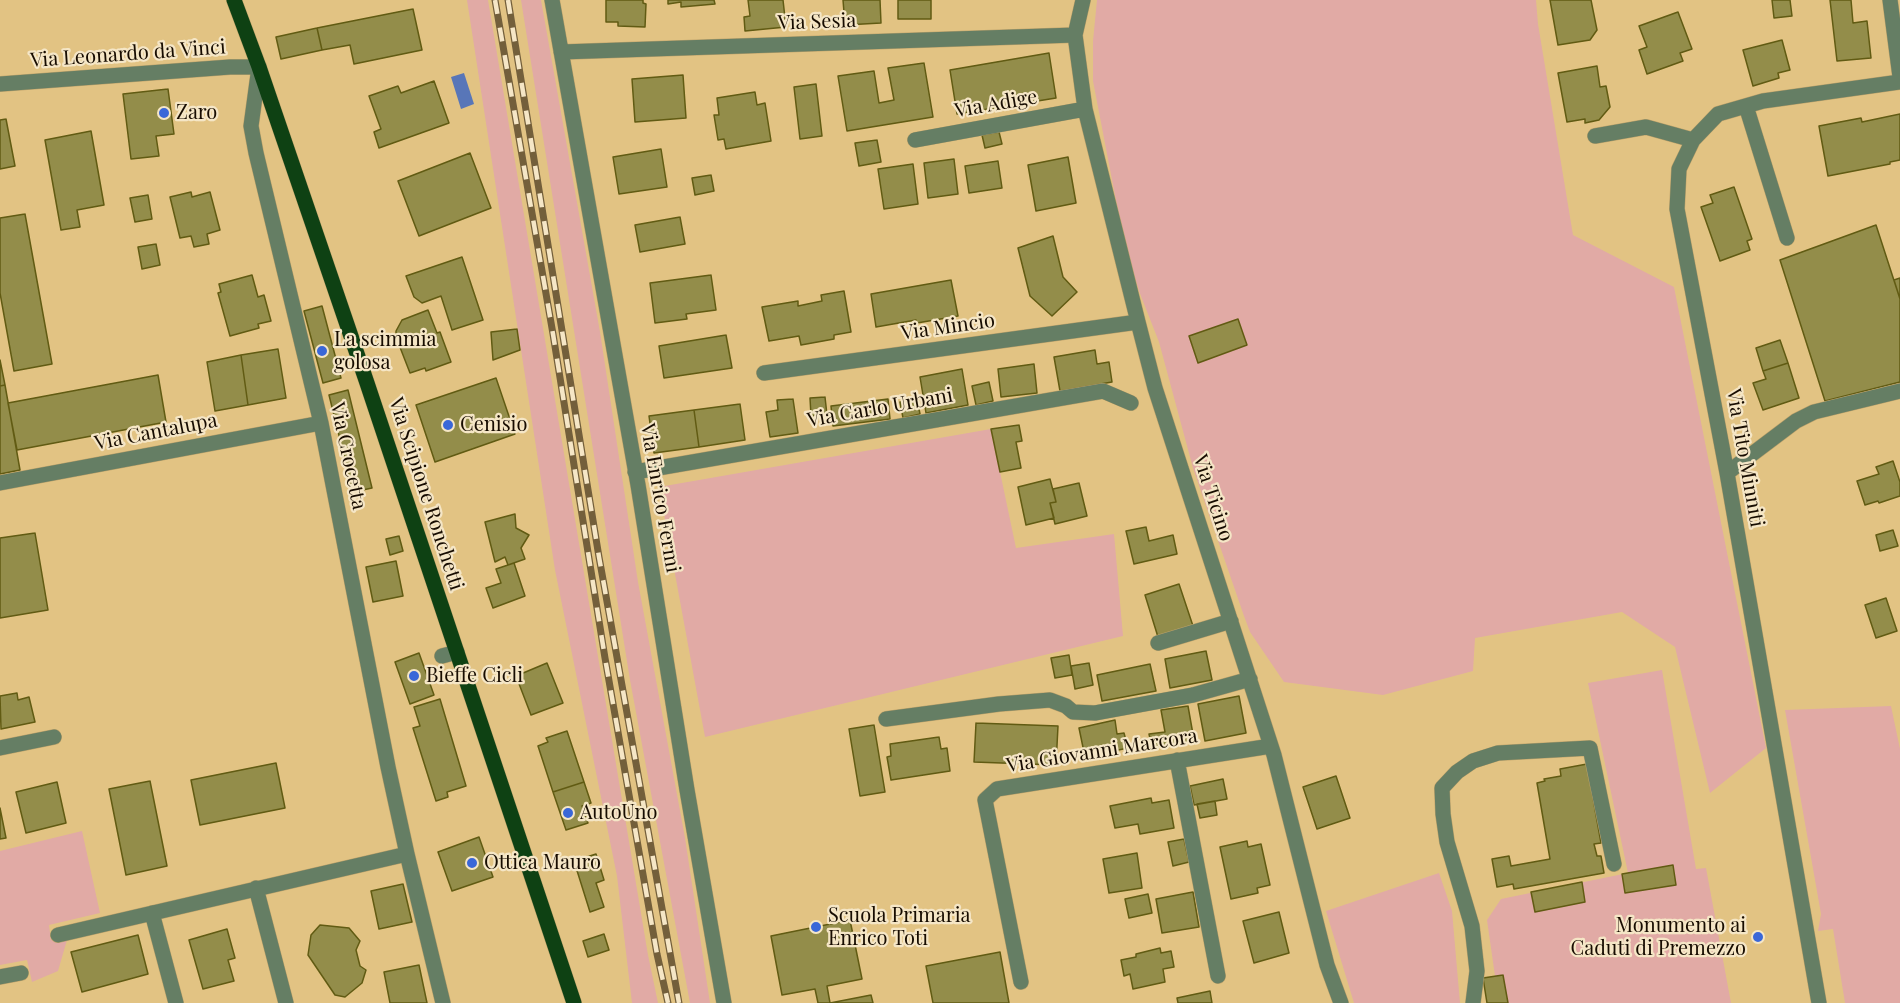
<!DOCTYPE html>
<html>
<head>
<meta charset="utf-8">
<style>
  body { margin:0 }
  canvas { display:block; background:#e2c383 }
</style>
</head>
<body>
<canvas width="1900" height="1003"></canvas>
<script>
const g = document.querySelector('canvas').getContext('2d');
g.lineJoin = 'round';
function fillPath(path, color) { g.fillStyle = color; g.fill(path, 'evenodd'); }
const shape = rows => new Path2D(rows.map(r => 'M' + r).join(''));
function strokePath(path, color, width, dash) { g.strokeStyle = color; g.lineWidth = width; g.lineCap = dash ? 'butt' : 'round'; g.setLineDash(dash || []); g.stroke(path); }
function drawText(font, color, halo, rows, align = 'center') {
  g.font = font + ' "Playfair Display",serif'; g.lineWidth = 4.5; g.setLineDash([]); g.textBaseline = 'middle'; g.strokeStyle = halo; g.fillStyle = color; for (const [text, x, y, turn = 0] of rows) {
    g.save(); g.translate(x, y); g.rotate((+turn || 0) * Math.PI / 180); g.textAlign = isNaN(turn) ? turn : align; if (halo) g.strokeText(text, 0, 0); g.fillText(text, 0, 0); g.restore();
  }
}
fillPath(shape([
  [467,0,488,0,648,955,658,1003,632,1003,617,876,555,570],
  [521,0,541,0,600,332,638,582,685,838,710,1003,690,1003,630,680],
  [1097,0,1536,0,1538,24,1573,235,1674,287,1766,748,1710,793,1675,647,1622,612,1475,638,1473,671,1383,695,1284,682,1250,632,1244,616,1193,468,1159,342,1139,291,1124,242,1093,81,1093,41],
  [991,429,1016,548,1114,534,1123,636,705,737,659,487],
  [1662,670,1696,869,1706,868,1731,1003,1487,1003,1495,976,1487,920,1501,899,1628,873,1588,683],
  [1891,706,1900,749,1900,1003,1845,1003,1833,929,1818,931,1821,914,1785,710],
  [82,831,100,913,49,925,51,940,67,940,58,971,32,982,27,960,0,965,0,851],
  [1439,873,1452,911,1460,1003,1354,1003,1326,911]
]), '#e1aaa5');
fillPath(shape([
  [464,73,474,104,461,109,451,77]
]), '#5876b8');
const building = shape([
  [606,0,643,0,643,3,646,4,645,27,618,26,618,22,606,22,606,0],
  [668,0,714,0,715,4,681,7,681,2,668,4,668,0],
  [748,0,783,0,786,27,745,31,744,17,750,16,748,0],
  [843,0,880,0,881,23,845,25,843,0],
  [898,0,931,0,931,19,898,19,898,0],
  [1550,0,1591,0,1597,30,1590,40,1558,45,1550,0],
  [1772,0,1790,0,1792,16,1774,18,1772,0],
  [1830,0,1851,0,1853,23,1867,21,1871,58,1837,61,1830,0],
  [413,9,422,50,354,64,350,45,322,50,317,28,413,9],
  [1678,12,1692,49,1680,53,1683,61,1647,74,1639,50,1647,47,1639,26,1678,12],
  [317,28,322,50,281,59,276,37,317,28],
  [1782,40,1790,70,1778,73,1779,78,1753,86,1743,50,1782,40],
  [1049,53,1056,98,957,114,950,70,1049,53],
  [924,63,933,117,847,131,838,76,874,71,879,103,894,100,888,68,924,63],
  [1597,66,1600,87,1606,86,1610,107,1599,120,1585,123,1585,119,1567,122,1558,73,1597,66],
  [683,75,686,118,635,122,632,79,683,75],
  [434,81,449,123,379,148,374,132,381,129,369,96,398,86,401,93,434,81],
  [816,84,822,136,800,139,794,87,816,84],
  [168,89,174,134,156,136,159,156,131,159,123,94,168,89],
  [755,92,757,105,765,103,771,141,726,149,724,139,718,140,714,115,719,115,717,98,755,92],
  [1900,114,1900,160,1890,162,1890,164,1828,176,1819,126,1861,118,1862,122,1900,114],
  [6,119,15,166,0,169,0,120,6,119],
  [91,131,104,205,77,210,80,227,61,230,45,140,91,131],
  [999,132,1002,144,985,148,982,135,999,132],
  [877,140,881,162,859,166,855,143,877,140],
  [661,149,667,187,619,194,613,157,661,149],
  [470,153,491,208,419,236,398,181,470,153],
  [1068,157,1076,203,1036,211,1028,165,1068,157],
  [954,159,958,194,928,198,924,163,954,159],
  [998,161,1002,188,969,193,965,166,998,161],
  [913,164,918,204,884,209,878,169,913,164],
  [711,175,714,191,695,195,692,178,711,175],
  [1734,187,1752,239,1747,241,1750,250,1720,261,1701,207,1713,203,1710,195,1734,187],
  [191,192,192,197,210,192,220,230,207,234,209,244,194,247,191,236,180,238,170,197,191,192],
  [148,195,152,219,135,222,130,198,148,195],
  [25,214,52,364,14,371,0,293,0,218,25,214],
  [680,217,685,244,640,252,635,225,680,217],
  [1876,225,1900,299,1900,382,1825,401,1780,260,1876,225],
  [1053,236,1063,277,1077,292,1052,316,1030,296,1018,248,1053,236],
  [156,244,160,265,142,269,138,247,156,244],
  [462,257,483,320,452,330,441,296,422,303,414,297,406,276,462,257],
  [252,275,258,297,264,295,271,321,258,324,259,328,230,336,218,293,221,292,219,284,252,275],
  [711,275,716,310,686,314,687,319,655,323,650,283,711,275],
  [1900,278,1900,299,1894,280,1900,278],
  [951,280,958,316,917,323,916,320,876,327,871,294,951,280],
  [844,291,851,332,834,335,834,339,801,345,799,336,769,341,762,307,798,301,798,306,822,301,821,295,844,291],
  [322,306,341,378,323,383,304,311,322,306],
  [428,310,437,333,440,332,451,362,426,371,425,368,410,373,396,337,396,331,402,320,428,310],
  [1238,319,1247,345,1198,363,1189,336,1238,319],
  [517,329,520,350,493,360,491,332,517,329],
  [726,335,732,368,664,378,659,346,726,335],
  [1780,340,1788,363,1763,371,1756,348,1780,340],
  [278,349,286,398,248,405,241,355,278,349],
  [1095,350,1097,364,1109,362,1112,382,1060,391,1054,357,1095,350],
  [241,355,248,405,215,411,207,362,241,355],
  [0,360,5,385,0,386,0,360],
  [1788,363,1799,398,1763,410,1753,383,1766,379,1763,371,1788,363],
  [1034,364,1037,393,1001,397,998,369,1034,364],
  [962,369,968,405,926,413,920,377,962,369],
  [158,375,166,422,17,450,8,403,158,375],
  [496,378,515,434,435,462,416,405,496,378],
  [989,382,993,401,976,405,972,386,989,382],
  [5,385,20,470,0,474,0,386,5,385],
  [348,390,372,488,353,492,329,395,348,390],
  [825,397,827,415,811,416,810,398,825,397],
  [793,399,798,433,770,437,766,412,778,410,777,400,793,399],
  [888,399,890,419,833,426,831,406,888,399],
  [917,399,920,414,903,418,900,402,917,399],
  [740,404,745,440,699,447,694,410,740,404],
  [694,410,699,447,654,453,649,416,694,410],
  [1019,425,1022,441,1016,442,1021,468,1000,472,991,429,1019,425],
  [1893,461,1900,482,1900,496,1879,503,1878,501,1865,505,1857,481,1879,474,1876,467,1893,461],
  [1050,479,1056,502,1050,503,1054,518,1026,525,1018,487,1050,479],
  [1079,483,1087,516,1055,524,1050,503,1056,502,1053,489,1079,483],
  [515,514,516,528,529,535,521,548,525,559,508,565,505,557,495,562,485,522,515,514],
  [1146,527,1149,541,1173,535,1177,554,1134,564,1126,531,1146,527],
  [1893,530,1898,546,1880,551,1876,535,1893,530],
  [35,533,48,610,0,618,0,538,35,533],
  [399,536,403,551,390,555,386,539,399,536],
  [396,561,403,596,373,602,366,567,396,561],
  [514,563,525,596,493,608,486,588,501,583,496,569,514,563],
  [1179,584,1193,626,1158,637,1145,595,1179,584],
  [1886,598,1897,631,1876,638,1865,605,1886,598],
  [1206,651,1212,680,1170,688,1165,659,1206,651],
  [419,653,434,695,410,704,395,662,419,653],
  [1069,655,1072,675,1055,678,1051,658,1069,655],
  [547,663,563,703,531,715,516,676,547,663],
  [1089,663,1093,685,1075,689,1071,666,1089,663],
  [1150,664,1156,691,1102,701,1097,675,1150,664],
  [17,693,18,700,29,697,35,722,1,729,0,696,17,693],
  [1239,696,1246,733,1205,741,1198,704,1239,696],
  [440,699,466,786,447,792,448,797,436,801,413,728,420,726,414,707,440,699],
  [1188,706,1194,740,1152,748,1149,734,1165,732,1161,710,1188,706],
  [1115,720,1117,734,1124,733,1128,748,1085,757,1079,728,1115,720],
  [976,723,1058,726,1056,765,974,762,976,723],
  [874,725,885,792,860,796,849,729,874,725],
  [567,731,584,782,553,792,538,746,548,742,546,738,567,731],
  [939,737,941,749,947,748,950,771,891,780,887,757,891,756,890,744,939,737],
  [276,763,285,808,200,825,191,780,276,763],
  [1587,764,1601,843,1594,844,1597,856,1601,856,1604,873,1514,889,1513,884,1497,887,1492,859,1509,856,1511,866,1550,859,1537,783,1545,781,1544,779,1561,776,1560,769,1587,764],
  [1336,776,1350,818,1317,829,1303,787,1336,776],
  [1223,779,1227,799,1194,805,1190,786,1223,779],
  [150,781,167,866,126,875,109,789,150,781],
  [57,782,66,823,26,833,16,792,57,782],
  [584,782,591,803,582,806,588,823,566,830,553,792,584,782],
  [1151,798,1152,803,1169,800,1174,828,1140,834,1138,824,1115,828,1110,806,1151,798],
  [1215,801,1217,815,1200,818,1197,804,1215,801],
  [0,808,6,838,0,839,0,808],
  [479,837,493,877,452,891,438,852,479,837],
  [1184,839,1189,862,1173,866,1168,842,1184,839],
  [1247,841,1248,847,1261,844,1270,885,1257,888,1258,893,1231,899,1220,847,1247,841],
  [1137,853,1142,888,1109,893,1103,859,1137,853],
  [596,854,604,880,596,883,604,907,590,912,574,861,596,854],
  [1673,865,1676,885,1625,893,1622,874,1673,865],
  [1582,882,1585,902,1535,912,1531,892,1582,882],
  [403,884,412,922,379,929,371,891,403,884],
  [1193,892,1199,927,1162,933,1156,899,1193,892],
  [1148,894,1152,913,1129,918,1125,899,1148,894],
  [1279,912,1289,953,1254,963,1243,921,1279,912],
  [850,920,862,979,827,986,830,1003,818,1003,815,989,782,995,771,936,850,920],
  [320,925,349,928,360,941,356,950,360,966,366,970,362,983,345,997,335,995,308,955,311,935,320,925],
  [227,929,235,958,228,960,234,981,203,989,189,940,227,929],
  [604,934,609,950,588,957,583,941,604,934],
  [138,935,148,974,82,992,71,952,138,935],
  [1160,948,1161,953,1171,951,1174,967,1163,969,1165,982,1133,989,1130,974,1124,976,1121,960,1136,957,1136,954,1160,948],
  [1000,952,1009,1003,933,1003,926,966,1000,952],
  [419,965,427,1003,390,1003,384,972,419,965],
  [1503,975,1508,1003,1487,1003,1483,978,1503,975],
  [1210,991,1212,1003,1178,1003,1177,998,1210,991],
  [871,995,873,1003,830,1003,871,995]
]);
fillPath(building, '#938d4a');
strokePath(building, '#615b13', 1.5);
const minor = shape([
  [552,0,638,485,687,790,724,1003],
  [1083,0,1075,35,1085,109,1138,322,1155,388,1274,755,1327,965,1341,1003],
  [1890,0,1900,77],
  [561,52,1075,35],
  [0,84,230,67,259,67,251,126,256,153,321,423,388,767,407,854,443,1003],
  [1746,106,1787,238],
  [1595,136,1646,127,1693,140],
  [915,140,1085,109],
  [764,373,1138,322],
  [635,472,1103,391,1131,403],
  [1727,473,1796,421,1814,412,1900,391],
  [0,483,321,423],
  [1158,643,1231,621],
  [442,656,457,652],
  [886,719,999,704,1050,700,1066,706,1073,712,1095,713,1193,695,1250,679],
  [0,748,54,737],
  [1177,760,1218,976],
  [256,888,286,1003],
  [152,913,176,1003],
  [58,935,407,854],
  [0,977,21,973],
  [1021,982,985,800,997,789,1271,746],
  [1473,1003,1477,971,1472,926,1447,842,1443,814,1442,788,1457,772,1473,761,1498,753,1590,748,1614,864],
  [1819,1003,1727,473,1677,209,1679,169,1693,140,1718,114,1763,101,1900,82]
]);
const major = shape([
  [234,0,259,67,367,383,574,1003]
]);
strokePath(minor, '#bda26b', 16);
strokePath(major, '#bda26b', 16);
strokePath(minor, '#657e64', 15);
strokePath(major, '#0e4113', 15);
const rail = shape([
  [495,0,553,334,605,658,657,954,668,1003],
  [508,0,599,557,679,1003]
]);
strokePath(rail, '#735f3b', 7);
strokePath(rail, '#f5e6c6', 4.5, [14]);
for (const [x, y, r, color] of [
  [164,113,6,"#3a67d8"],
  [322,351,6,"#3a67d8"],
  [448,425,6,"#3a67d8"],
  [414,676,6,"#3a67d8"],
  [568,813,6,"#3a67d8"],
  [472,863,6,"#3a67d8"],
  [816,927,6,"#3a67d8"],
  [1758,937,6,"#3a67d8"]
]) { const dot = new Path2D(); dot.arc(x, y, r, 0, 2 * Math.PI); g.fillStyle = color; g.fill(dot); strokePath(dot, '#f5e6c6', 2); }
drawText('20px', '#170c00', '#f5e6c6', [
  ["Via Sesia",817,22,-2],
  ["Via Leonardo da Vinci",128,54,-4],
  ["Via Adige",996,104,-10],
  ["Via Mincio",948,327,-8],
  ["Via Carlo Urbani",880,408,-10],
  ["Via Cantalupa",156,432,-11],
  ["Via Crocetta",348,456,78],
  ["Via Tito Minniti",1745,458,80],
  ["Via Scipione Ronchetti",426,494,72],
  ["Via Enrico Fermi",660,498,80],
  ["Via Ticino",1213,498,72],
  ["Via Giovanni Marcora",1102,751,-9]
]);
drawText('20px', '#170c00', '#f5e6c6', [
  ["Zaro",176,113],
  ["La scimmia",334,340],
  ["golosa",334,363],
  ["Cenisio",460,425],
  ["Bieffe Cicli",426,676],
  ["AutoUno",580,813],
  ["Ottica Mauro",484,863],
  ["Scuola Primaria",828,916],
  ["Enrico Toti",828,939],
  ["Monumento ai",1746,926,"right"],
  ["Caduti di Premezzo",1746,949,"right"]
], 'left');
</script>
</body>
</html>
